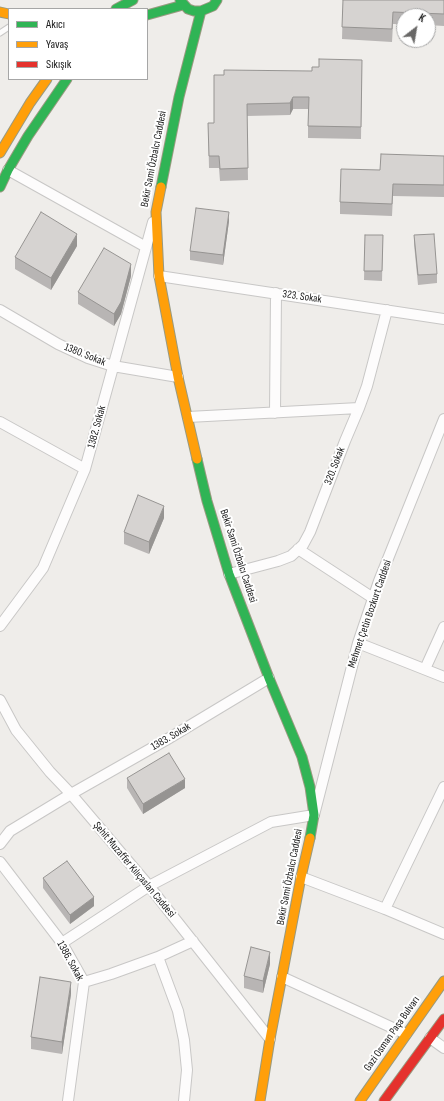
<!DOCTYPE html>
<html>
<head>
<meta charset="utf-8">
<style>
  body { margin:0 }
  #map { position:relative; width:444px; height:1101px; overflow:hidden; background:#efedea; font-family:"Sofia Sans Condensed",sans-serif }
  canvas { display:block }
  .legend { position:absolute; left:8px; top:8px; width:140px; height:72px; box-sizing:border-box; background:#fff; border:1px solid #a6a6a6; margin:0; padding:5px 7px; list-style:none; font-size:12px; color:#212121 }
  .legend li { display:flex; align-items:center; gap:8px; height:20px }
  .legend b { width:20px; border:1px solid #a6a6a6 }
  .north { position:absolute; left:396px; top:8px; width:40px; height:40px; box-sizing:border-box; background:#fff; border:1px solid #a6a6a6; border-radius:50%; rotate:31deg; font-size:11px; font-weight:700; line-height:16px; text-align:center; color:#212121 }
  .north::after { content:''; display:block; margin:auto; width:14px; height:18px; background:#696867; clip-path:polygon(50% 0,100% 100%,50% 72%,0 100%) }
</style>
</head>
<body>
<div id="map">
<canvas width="444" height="1101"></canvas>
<ul class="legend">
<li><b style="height:5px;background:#30b455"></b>Akıcı</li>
<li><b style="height:5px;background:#ff9f0a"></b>Yavaş</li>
<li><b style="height:5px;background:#e5322d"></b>Sıkışık</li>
</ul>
<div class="north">K</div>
</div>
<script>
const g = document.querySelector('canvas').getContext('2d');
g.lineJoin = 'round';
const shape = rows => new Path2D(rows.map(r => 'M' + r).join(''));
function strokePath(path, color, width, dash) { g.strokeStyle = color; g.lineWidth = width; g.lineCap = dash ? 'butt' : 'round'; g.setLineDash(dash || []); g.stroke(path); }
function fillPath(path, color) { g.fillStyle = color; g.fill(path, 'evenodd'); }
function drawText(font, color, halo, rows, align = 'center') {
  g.font = font + ' "Sofia Sans Condensed",sans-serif'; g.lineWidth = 4; g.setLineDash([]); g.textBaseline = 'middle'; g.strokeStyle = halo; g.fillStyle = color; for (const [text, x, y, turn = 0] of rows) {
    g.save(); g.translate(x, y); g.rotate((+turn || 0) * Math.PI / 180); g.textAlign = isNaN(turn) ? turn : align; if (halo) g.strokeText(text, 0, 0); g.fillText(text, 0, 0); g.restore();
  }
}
const lane = shape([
  [0,33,9,27]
]);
const street = shape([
  [8,170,146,247],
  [159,276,444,319],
  [0,310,58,344,88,358,113,366,178,377],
  [275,413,276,293],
  [188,417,359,408],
  [0,422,85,469],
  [298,549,373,598],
  [229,574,278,561,291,556,303,545,310,532,345,441,359,408,367,386,387,310],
  [0,626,43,568,85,469,153,222],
  [358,643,444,677],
  [425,669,444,627],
  [0,700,16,730,50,772,71,794,149,886,270,1039],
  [0,844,10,831,71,794,166,740,269,678],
  [0,862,62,943,84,982,68,1101],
  [301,877,385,909,444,934],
  [385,909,444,787],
  [62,943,149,886,271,822,314,815,358,643,379,581,444,419],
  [158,957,178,1011,184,1040,187,1070,184,1101],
  [282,977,406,1034],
  [84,982,111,974,158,957,193,941],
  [430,1038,444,1048]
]);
const fast = shape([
  [180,0,188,9,194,11,201,11,213,6,217,0],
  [116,9,133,0],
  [147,15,183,5],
  [0,187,8,170,28,136,67,79],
  [161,187,179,97,201,11],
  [197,459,207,501,229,574,269,678,302,757,310,787,314,815,310,838]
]);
const slow = shape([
  [0,12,9,14],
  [0,153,30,103,47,79],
  [161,187,156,212,159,276,178,377,197,459],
  [260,1101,270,1039,301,877,310,838],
  [360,1101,444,981]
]);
const jam = shape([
  [384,1101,444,1019]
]);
strokePath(lane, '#c8c7c6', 7);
strokePath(street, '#c8c7c6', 12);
strokePath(fast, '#999a80', 11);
strokePath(slow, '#999a80', 11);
strokePath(jam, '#999a80', 11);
strokePath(lane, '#fdfcfc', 5);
strokePath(street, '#fdfcfc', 10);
strokePath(fast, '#30b455', 9);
strokePath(slow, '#ff9f0a', 9);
strokePath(jam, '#e5322d', 9);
fillPath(shape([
  [343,0,444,0,444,26,428,25,428,16,404,16,404,24,393,24,392,42,342,39],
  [362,60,361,139,308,138,308,109,293,109,290,115,247,116,248,180,220,181,219,168,209,168,208,123,214,123,224,75,312,71,319,67],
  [444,156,444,197,393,196,392,216,340,214,340,202,380,170],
  [229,221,223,265,190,260,190,251],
  [365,235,383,235,382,281,364,280],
  [414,235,437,274,437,283,418,285,414,244],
  [77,246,51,290,15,269,15,257],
  [131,276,121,314,114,326,78,304,78,292],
  [164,518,149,554,124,544,124,532],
  [127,778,185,788,143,814,127,788],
  [43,878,94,906,70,924,43,888],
  [270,964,263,993,244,988,244,976],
  [71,994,62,1054,31,1049,31,1037]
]), '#b8b5b4');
fillPath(shape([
  [293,97,293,109,290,115,290,103],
  [229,212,229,221,223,265,223,255],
  [77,234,77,246,51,290,51,278],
  [131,264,131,276,121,314,114,326,114,314],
  [164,506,164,518,149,554,149,542],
  [185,779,185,788,143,814,143,804],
  [94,897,94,906,70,924,70,915],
  [270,952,270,964,263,993,263,981],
  [71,982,71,994,62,1054,62,1042]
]), '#969492');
const building = shape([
  [343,0,444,0,444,14,393,12,392,29,342,27,343,0],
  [319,59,362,60,361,127,308,126,309,97,293,97,290,103,247,104,248,168,220,169,219,156,209,156,208,123,214,123,214,75,224,75,224,70,312,71,312,67,319,67,319,59],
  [381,154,444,156,444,185,393,184,392,204,340,202,341,169,380,170,381,154],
  [196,208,229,212,223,255,190,251,196,208],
  [41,212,77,234,51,278,15,257,41,212],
  [434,234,437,274,418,275,414,235,434,234],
  [365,235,383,235,382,271,364,271,365,235],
  [104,248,131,264,121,302,114,314,78,292,104,248],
  [138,495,164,506,149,542,124,532,138,495],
  [169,753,185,779,143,804,127,778,169,753],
  [67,861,94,897,70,915,43,878,67,861],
  [251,947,270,952,263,981,244,976,251,947],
  [40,977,71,982,62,1042,31,1037,40,977]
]);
fillPath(building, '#d6d3d1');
strokePath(building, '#969492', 1);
drawText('11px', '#212121', '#fff', [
  ["Bekir Sami Özbalcı Caddesi",154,159,-79],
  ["323. Sokak",302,297,8],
  ["1380. Sokak",85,355,22],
  ["1382. Sokak",97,427,-75],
  ["320. Sokak",335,466,-69],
  ["Bekir Sami Özbalcı Caddesi",238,556,72],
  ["Mehmet Çetin Bozkurt Caddesi",370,614,-71],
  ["1383. Sokak",171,737,-30],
  ["Şehit Muzaffer Kılıçaslan Caddesi",134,870,50],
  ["Bekir Sami Özbalcı Caddesi",290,877,-79],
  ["1386. Sokak",70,961,61],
  ["Gazi Osman Paşa Bulvarı",392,1034,-55]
]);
</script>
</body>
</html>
